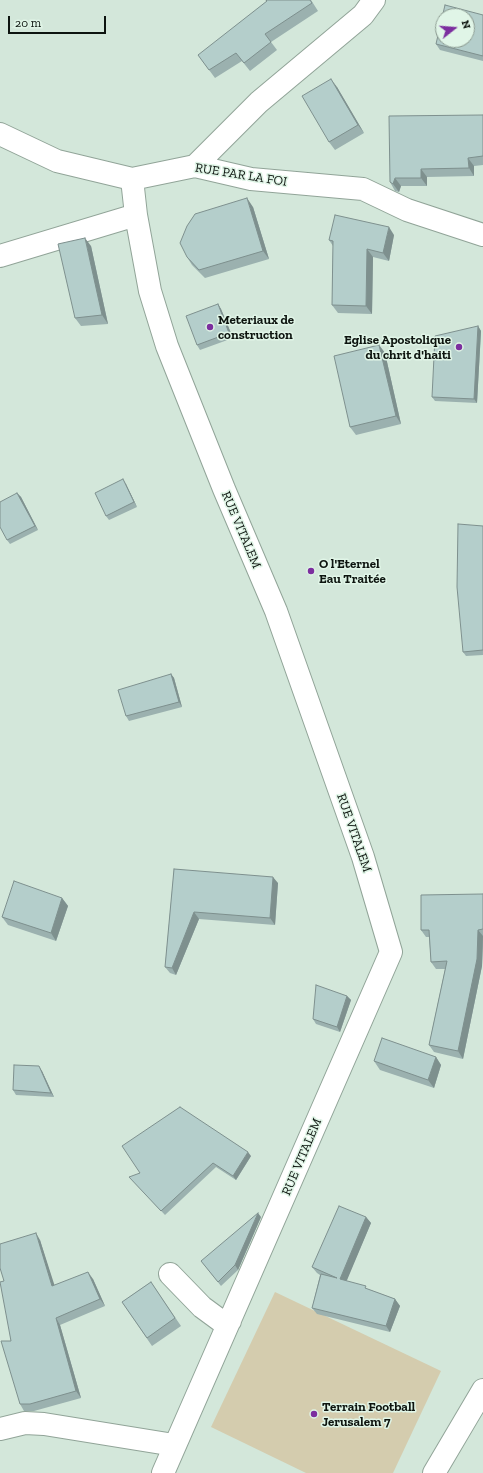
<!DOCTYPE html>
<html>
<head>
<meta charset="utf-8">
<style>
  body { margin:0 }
  #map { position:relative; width:483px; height:1473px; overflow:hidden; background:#d3e7da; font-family:"Zilla Slab",serif }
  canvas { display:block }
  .north { position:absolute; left:435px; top:8px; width:40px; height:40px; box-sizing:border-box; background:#e0f5e7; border:1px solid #8c9b91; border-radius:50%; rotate:73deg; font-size:11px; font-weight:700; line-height:16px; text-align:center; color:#0d140f }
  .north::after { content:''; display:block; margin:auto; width:14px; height:18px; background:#7c2e9f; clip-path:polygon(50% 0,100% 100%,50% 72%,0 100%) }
  .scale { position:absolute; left:8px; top:16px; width:98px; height:18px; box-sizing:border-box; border:2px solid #0d140f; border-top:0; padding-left:5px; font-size:12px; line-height:14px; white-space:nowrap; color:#0d140f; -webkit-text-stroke:3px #e0f5e7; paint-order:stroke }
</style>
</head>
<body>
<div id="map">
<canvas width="483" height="1473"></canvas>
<div class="north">N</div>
<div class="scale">20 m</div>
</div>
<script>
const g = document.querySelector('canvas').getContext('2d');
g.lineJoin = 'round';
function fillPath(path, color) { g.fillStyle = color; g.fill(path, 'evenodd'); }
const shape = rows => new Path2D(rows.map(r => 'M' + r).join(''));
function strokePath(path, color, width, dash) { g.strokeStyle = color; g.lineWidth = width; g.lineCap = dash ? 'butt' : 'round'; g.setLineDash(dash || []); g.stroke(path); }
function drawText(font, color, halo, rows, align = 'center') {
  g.font = font + ' "Zilla Slab",serif'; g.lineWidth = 3; g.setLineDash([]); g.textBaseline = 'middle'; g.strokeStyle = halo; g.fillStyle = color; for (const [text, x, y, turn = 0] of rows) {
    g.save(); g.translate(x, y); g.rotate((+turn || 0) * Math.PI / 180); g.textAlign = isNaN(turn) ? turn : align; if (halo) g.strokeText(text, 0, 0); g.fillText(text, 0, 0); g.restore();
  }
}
fillPath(shape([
  [275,1292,441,1371,393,1473,306,1473,211,1427]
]), '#d4ccae');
const street = shape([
  [0,134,57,161,132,179,195,166,251,179,363,189,407,210,483,235],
  [195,166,259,102,363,15,374,0],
  [132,179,136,215,150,291,167,346,224,489,276,611,363,857,391,952,163,1473],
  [0,256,136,215],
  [170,1274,202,1307,221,1321,230,1321],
  [0,1429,25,1423,44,1424,174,1445],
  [434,1473,483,1390]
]);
strokePath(street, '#91a498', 24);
strokePath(street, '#fff', 22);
fillPath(shape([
  [311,0,318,11,271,42,277,50,250,71,242,61,215,78,198,55],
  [483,15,483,61,440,50,436,44],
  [337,87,364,133,335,150,329,142],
  [483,115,483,165,474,166,474,176,427,177,427,186,401,186,399,192,395,191,390,182],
  [253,207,269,259,205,278,192,265,187,257],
  [394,235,389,261,373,257,372,314,338,313,332,305,333,246,329,240],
  [91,246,108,324,81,326,75,318],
  [218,304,221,309,233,338,200,350,197,345],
  [478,326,481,331,477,403,435,401,432,397],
  [379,345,385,353,401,424,356,435,350,427],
  [126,484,137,507,109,520,106,516],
  [17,493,21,497,38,530,10,544,7,540],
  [483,526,483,655,466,656,463,652],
  [171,674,174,678,182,707,129,721,126,716],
  [174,869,278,883,275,925,199,919,176,975,170,973,165,967],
  [483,894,483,946,482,966,463,1059,434,1052,429,1045,445,969,436,969,431,962,429,937,426,937,421,930],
  [62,898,68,906,56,941,8,925,2,917],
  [347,996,351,1000,340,1032,316,1024,313,1019],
  [436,1057,441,1065,434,1088,380,1070,374,1061],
  [42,1071,54,1097,16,1095,13,1090],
  [251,1156,236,1180,216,1167,165,1215,133,1181,129,1177],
  [261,1217,238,1270,221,1286,201,1261],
  [366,1217,371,1223,346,1281,395,1299,400,1306,390,1332,317,1314,312,1308,320,1275,317,1273,312,1267],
  [40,1240,54,1286,93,1279,105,1306,60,1325,81,1398,34,1411,24,1411,20,1404,11,1341,4,1281],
  [151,1282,181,1326,152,1346,122,1302]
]), '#9bb1af');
fillPath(shape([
  [331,79,337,87,364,133,358,125],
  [468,158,474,166,474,176,469,168],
  [421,169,427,177,427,186,421,178],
  [395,178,401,186,399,192,393,184],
  [247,198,253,207,269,259,263,251],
  [389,227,394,235,389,261,383,253],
  [85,238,91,246,108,324,102,315],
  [367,249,373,257,372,314,366,306],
  [218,304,221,309,233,338,229,333],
  [478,326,481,331,477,403,474,399],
  [379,345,385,353,401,424,396,416],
  [123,479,126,484,137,507,134,502],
  [17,493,21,497,38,530,35,526],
  [171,674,174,678,182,707,179,702],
  [273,877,278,883,275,925,270,918],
  [62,898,68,906,56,941,51,933],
  [194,912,199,919,176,975,172,968],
  [478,930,483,936,482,966,463,1059,458,1051],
  [347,996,351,1000,340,1032,337,1027],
  [436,1057,441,1065,434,1088,428,1080],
  [39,1066,42,1071,54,1097,51,1093],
  [248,1152,251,1156,236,1180,233,1176],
  [258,1213,261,1217,238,1270,235,1265],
  [366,1217,371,1223,345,1285,340,1279],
  [36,1233,40,1240,57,1293,52,1286],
  [88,1272,93,1279,105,1306,100,1299],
  [395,1299,400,1306,390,1332,386,1326],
  [56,1318,60,1325,81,1398,76,1391]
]), '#7e908e');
const building = shape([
  [266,0,310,0,312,3,265,34,271,42,244,63,236,53,209,70,198,55,267,1,266,0],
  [445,5,483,15,483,56,436,44,445,5],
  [443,16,467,16,467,40,443,40,443,16],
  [331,79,358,125,329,142,302,96,331,79],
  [483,115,483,156,468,158,469,168,421,169,421,178,395,178,393,184,390,182,389,116,483,115],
  [247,198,263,251,199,270,187,257,180,243,187,226,195,214,247,198],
  [335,215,389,227,383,253,367,249,366,306,332,305,333,241,329,240,335,215],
  [85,238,102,315,75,318,58,244,85,238],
  [218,304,229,333,197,345,186,316,218,304],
  [478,326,474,399,432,397,435,336,478,326],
  [379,345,396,416,350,427,334,356,379,345],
  [123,479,134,502,106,516,95,493,123,479],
  [17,493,35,526,7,540,0,527,0,502,17,493],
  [458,524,483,526,483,650,463,652,457,587,458,524],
  [171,674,179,702,126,716,118,690,171,674],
  [174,869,273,877,270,918,194,912,172,968,165,967,174,869],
  [14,881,62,898,51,933,2,917,14,881],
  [483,894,483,929,478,930,477,959,458,1051,429,1045,447,961,431,962,429,930,421,930,421,895,483,894],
  [316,985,347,996,337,1027,313,1019,316,985],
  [382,1038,436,1057,428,1080,374,1061,382,1038],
  [14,1065,39,1066,51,1093,13,1090,14,1065],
  [180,1107,248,1152,233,1176,213,1163,161,1211,129,1177,140,1173,122,1146,180,1107],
  [339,1206,366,1217,340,1279,366,1286,365,1288,395,1299,386,1326,312,1308,321,1274,337,1278,312,1267,339,1206],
  [258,1213,235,1265,218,1282,201,1261,258,1213],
  [36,1233,52,1286,88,1272,100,1299,56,1318,76,1391,30,1404,20,1404,1,1341,11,1341,0,1282,4,1281,0,1268,0,1244,36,1233],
  [151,1282,175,1318,147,1338,122,1302,151,1282]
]);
fillPath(building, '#b4cecb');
strokePath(building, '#7e908e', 1);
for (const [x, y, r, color] of [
  [210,327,4,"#7c2e9f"],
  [459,347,4,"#7c2e9f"],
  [311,571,4,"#7c2e9f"],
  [314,1414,4,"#7c2e9f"]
]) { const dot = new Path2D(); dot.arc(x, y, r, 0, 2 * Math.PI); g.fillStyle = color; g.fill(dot); strokePath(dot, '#e0f5e7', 1.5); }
drawText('13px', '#0d140f', '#e0f5e7', [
  ["RUE PAR LA FOI",241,175,9],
  ["RUE VITALEM",241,530,67],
  ["RUE VITALEM",354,833,71],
  ["RUE VITALEM",302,1157,-67]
]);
drawText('bold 13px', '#0d140f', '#e0f5e7', [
  ["Meteriaux de",218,320],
  ["construction",218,335],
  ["Eglise Apostolique",451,340,"right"],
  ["du chrit d'haiti",451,355,"right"],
  ["O l'Eternel",319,564],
  ["Eau Traitée",319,579],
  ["Terrain Football",322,1407],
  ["Jerusalem 7",322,1422]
], 'left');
</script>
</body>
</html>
